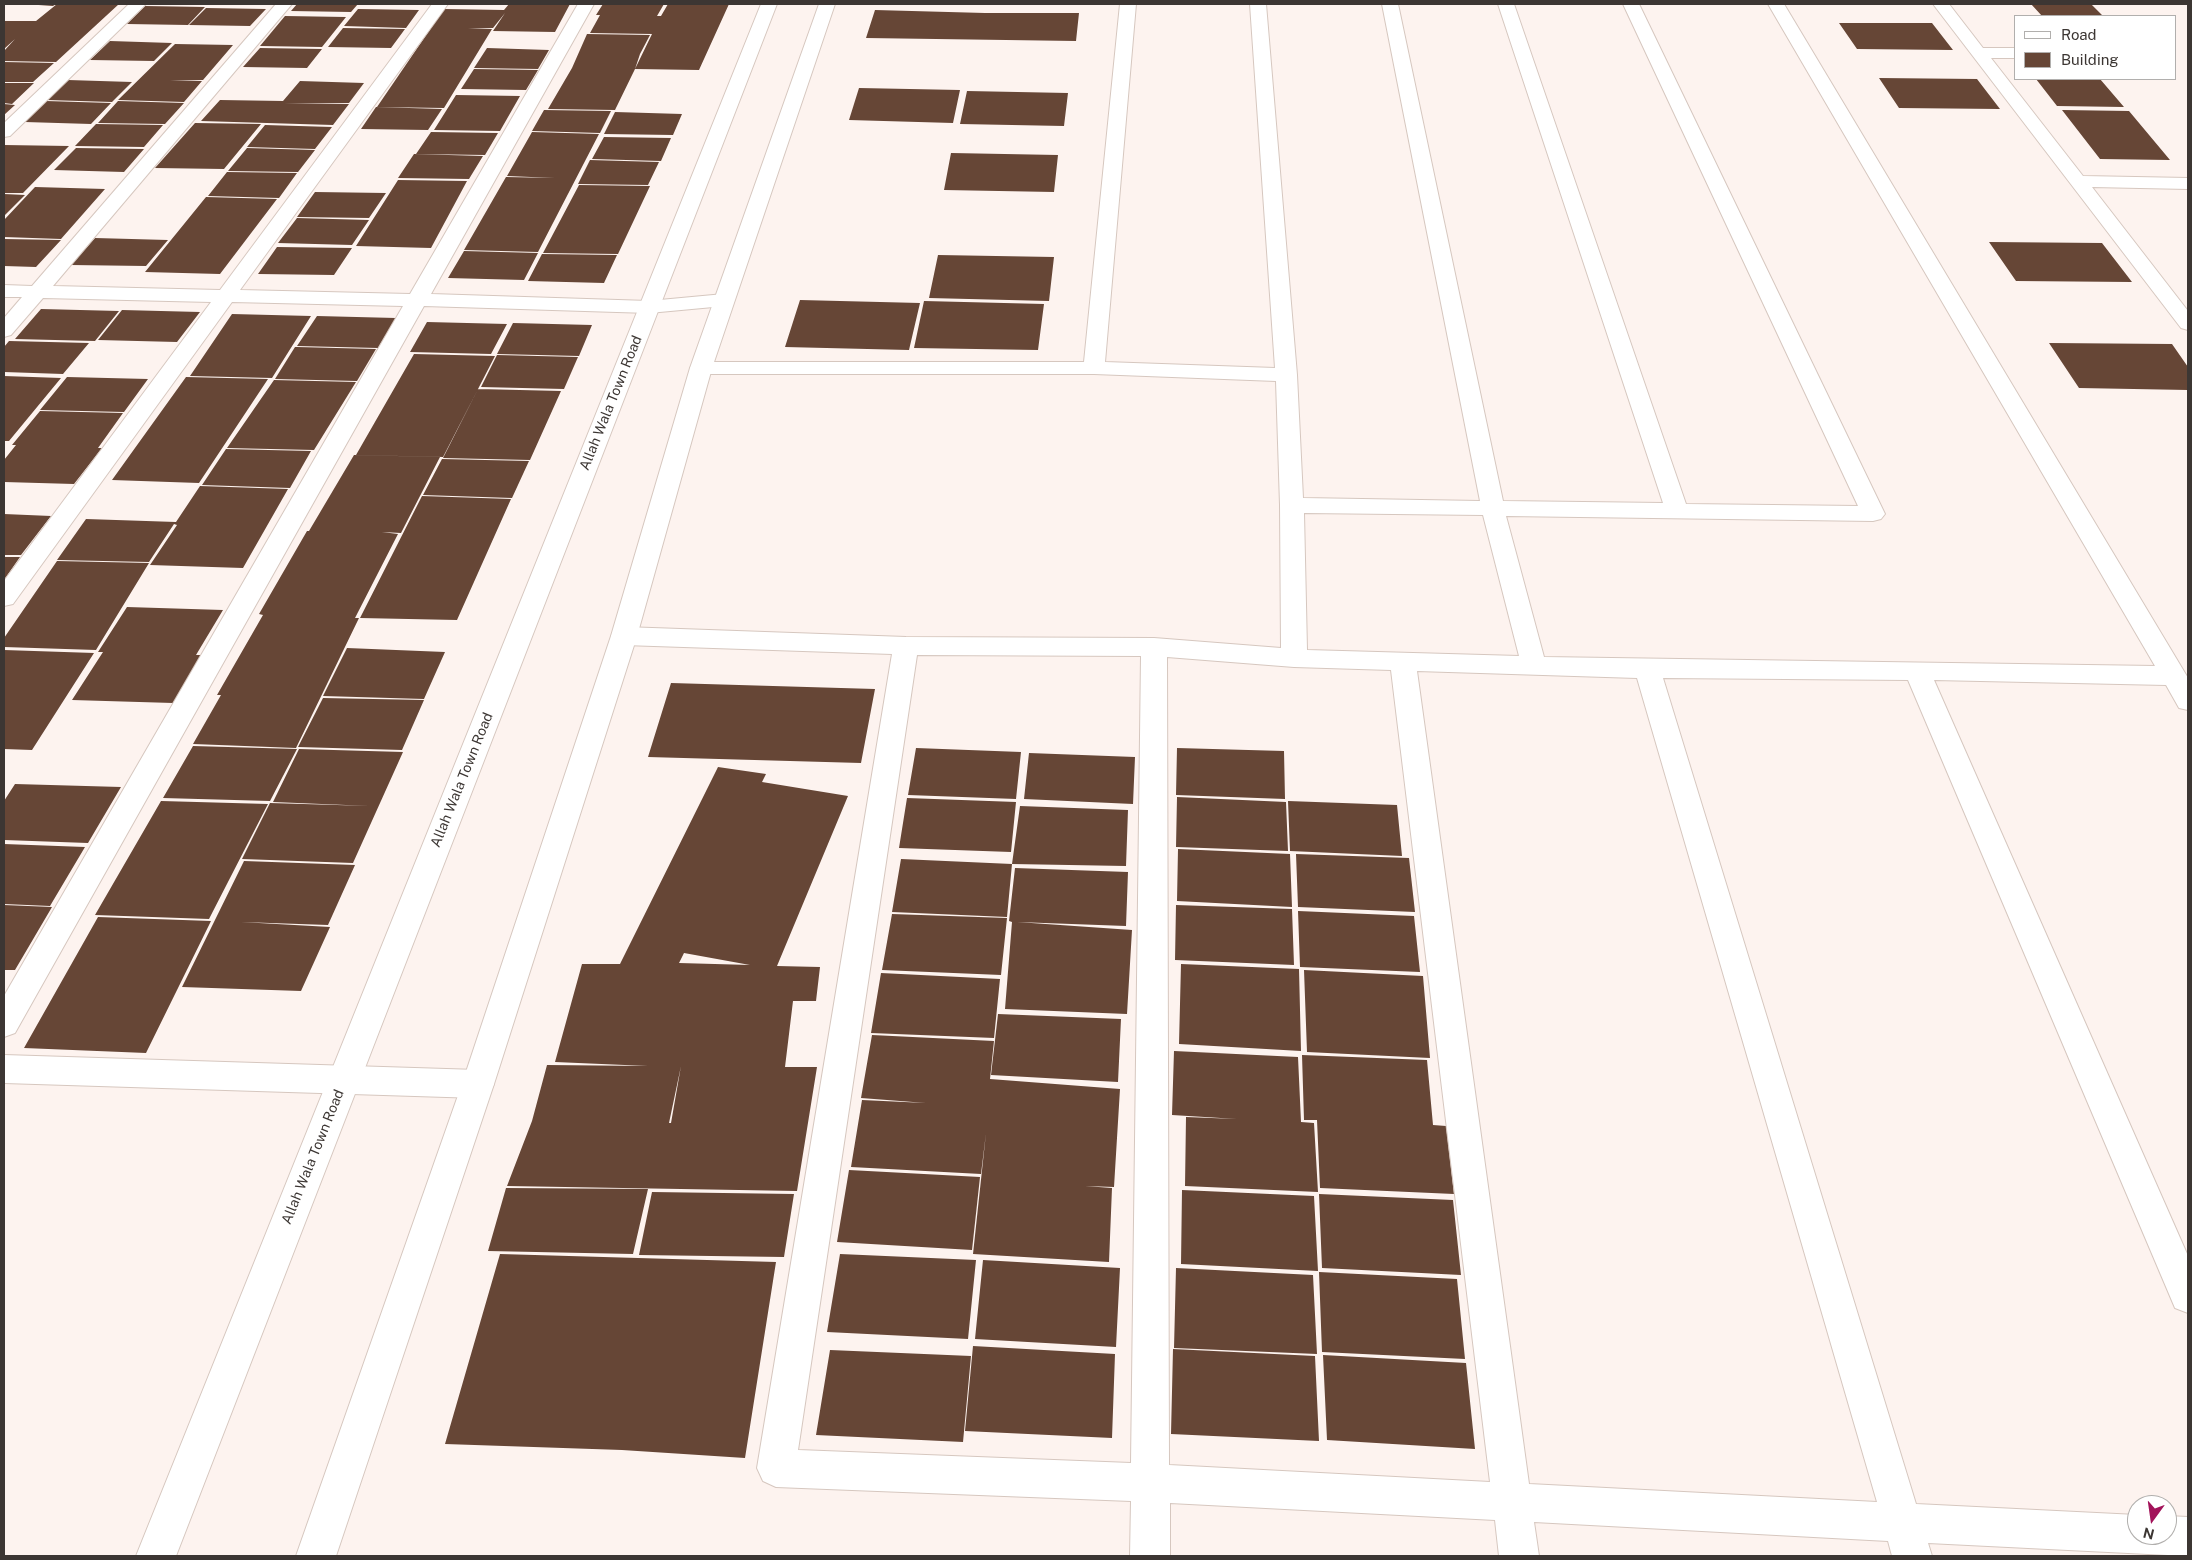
<!DOCTYPE html>
<html>
<head>
<meta charset="utf-8">
<style>
  body { margin:0 }
  #map { position:relative; width:2192px; height:1560px; overflow:hidden; background:#fdf3ef; font-family:"Public Sans",sans-serif }
  canvas { display:block }
  .frame { position:absolute; inset:0; border:5px solid #3c3633; pointer-events:none }
  .legend { position:absolute; left:2014px; top:15px; width:162px; height:65px; box-sizing:border-box; background:#fff; border:1px solid #b1afad; margin:0; padding:6px 9px; list-style:none; font-size:15px; color:#3c3633 }
  .legend li { display:flex; align-items:center; gap:10px; height:25px }
  .legend b { width:25px; border:1px solid #b1afad }
  .north { position:absolute; left:2127px; top:1495px; width:50px; height:50px; box-sizing:border-box; background:#fff; border:1px solid #b1afad; border-radius:50%; rotate:194deg; font-size:14px; font-weight:700; line-height:20px; text-align:center; color:#3c3633 }
  .north::after { content:''; display:block; margin:auto; width:18px; height:22px; background:#a2135a; clip-path:polygon(50% 0,100% 100%,50% 72%,0 100%) }
</style>
</head>
<body>
<div id="map">
<canvas width="2192" height="1560"></canvas>
<div class="frame"></div>
<ul class="legend">
<li><b style="height:6px;background:#fff"></b>Road</li>
<li><b style="height:14px;background:#664636"></b>Building</li>
</ul>
<div class="north">N</div>
</div>
<script>
const g = document.querySelector('canvas').getContext('2d');
g.lineJoin = 'round';
function fillPath(path, color) { g.fillStyle = color; g.fill(path, 'evenodd'); }
const shape = rows => new Path2D(rows.map(r => 'M' + r).join(''));
function strokePath(path, color, width, dash) { g.strokeStyle = color; g.lineWidth = width; g.lineCap = dash ? 'butt' : 'round'; g.setLineDash(dash || []); g.stroke(path); }
function drawText(font, color, halo, rows, align = 'center') {
  g.font = font + ' "Public Sans",sans-serif'; g.lineWidth = 5; g.setLineDash([]); g.textBaseline = 'middle'; g.strokeStyle = halo; g.fillStyle = color; for (const [text, x, y, turn = 0] of rows) {
    g.save(); g.translate(x, y); g.rotate((+turn || 0) * Math.PI / 180); g.textAlign = isNaN(turn) ? turn : align; if (halo) g.strokeText(text, 0, 0); g.fillText(text, 0, 0); g.restore();
  }
}
fillPath(shape([
  [24,4,56,4,53,6],
  [57,4,119,4,56,62,4,61,4,51,15,39,4,49,4,21,36,21],
  [297,4,358,4,351,12,291,11],
  [509,4,570,4,555,32,493,31,505,13,493,28,468,28,492,29,444,108,377,107,444,9,504,10],
  [603,4,664,4,657,16,661,16,668,4,729,4,699,70,635,69,615,110,548,109,572,68,587,34,650,35,640,54,635,69,652,34,590,33,600,15,596,15],
  [2031,4,2091,4,2103,16,2042,16],
  [145,6,205,7,188,25,127,24],
  [206,8,266,9,250,26,189,25],
  [358,9,419,10,406,28,344,26],
  [875,10,985,13,1079,13,1076,41,866,38],
  [285,16,346,17,322,47,260,46],
  [1839,23,1932,23,1953,50,1857,49],
  [343,28,405,29,391,48,328,47],
  [110,41,172,43,154,61,90,60],
  [175,44,233,45,203,80,170,80,202,81,184,102,118,100],
  [260,48,322,49,307,68,243,67],
  [487,48,549,50,538,69,474,68],
  [4,62,54,63,33,82,4,82],
  [474,69,538,70,526,90,461,89],
  [1879,78,1977,79,2000,109,1899,108],
  [2036,79,2100,79,2124,107,2057,106],
  [68,80,132,82,112,102,47,100],
  [300,81,364,83,349,103,284,103,349,104,333,125,201,121,220,100,283,101],
  [4,83,34,83,12,104,4,103],
  [859,88,960,90,953,123,849,120],
  [967,91,1068,93,1064,126,960,124],
  [456,95,520,96,500,131,434,130],
  [46,101,111,103,91,124,25,122],
  [118,101,184,103,165,124,98,123],
  [4,104,15,105,4,115],
  [376,107,442,109,428,130,361,129],
  [544,110,611,111,600,133,532,131],
  [2062,110,2129,111,2170,160,2100,159],
  [615,112,682,114,673,135,604,134],
  [195,123,261,124,224,169,155,168],
  [96,124,163,125,144,147,75,146],
  [265,125,332,127,315,149,247,147],
  [431,132,498,133,485,155,416,154],
  [532,132,599,134,538,252,464,250,506,177,555,178,507,176],
  [604,137,671,138,661,161,592,159],
  [4,145,69,146,23,193,4,193],
  [76,148,144,149,124,172,54,170],
  [247,148,315,150,298,172,228,171],
  [951,153,1058,155,1054,192,944,190],
  [414,154,483,156,469,179,398,178],
  [590,160,659,162,648,185,578,184],
  [227,172,297,173,279,198,208,196],
  [398,180,467,181,431,248,356,246],
  [579,185,650,186,618,254,543,253],
  [35,187,105,189,61,239,4,237,4,220],
  [315,192,386,193,369,218,297,217],
  [4,194,25,195,4,216],
  [206,197,277,199,220,274,145,272],
  [297,218,369,220,352,245,278,243],
  [95,238,168,240,146,266,71,265],
  [4,239,61,240,36,267,4,266],
  [1989,242,2102,243,2132,282,2016,281],
  [277,247,352,248,334,275,258,274],
  [464,251,538,253,524,280,448,278],
  [542,254,617,255,604,283,528,281],
  [938,255,1054,257,1049,301,929,298],
  [800,300,920,303,909,350,785,347],
  [924,301,1044,304,1038,350,914,348],
  [41,309,119,311,95,341,15,339],
  [122,310,200,312,177,342,98,340],
  [232,314,311,316,272,378,190,376],
  [317,316,396,318,378,348,297,346],
  [427,322,507,324,491,354,410,352],
  [513,323,592,325,579,356,497,354],
  [9,341,89,343,63,374,4,372,4,347],
  [2049,343,2172,344,2188,367,2188,390,2079,388],
  [295,347,297,347,376,349,357,381,275,379],
  [414,354,495,356,443,457,356,455],
  [497,355,578,357,564,389,481,387],
  [4,376,61,378,9,441,4,441],
  [67,377,148,379,124,412,40,410],
  [186,377,268,379,199,483,112,480],
  [274,380,356,382,314,450,227,448],
  [478,389,561,391,530,460,443,458],
  [40,411,123,413,98,448,102,448,74,484,4,482,4,460,16,445,12,445],
  [226,449,311,451,290,488,202,485],
  [354,455,440,457,401,533,382,532,398,534,355,618,359,618,296,748,193,744,221,695,217,695,263,615,259,614,307,531,309,531],
  [442,459,529,461,512,498,423,495],
  [200,486,288,489,243,568,150,565,177,525,174,524,149,562,57,560,86,519,176,522],
  [422,496,511,499,457,620,360,618],
  [4,514,51,516,21,555,4,555],
  [4,557,20,557,4,580],
  [57,561,149,563,96,650,4,647,4,638],
  [127,607,223,610,196,655,201,655,173,703,72,700,103,652,98,652],
  [347,648,445,652,424,699,323,696],
  [4,650,94,653,32,750,4,749],
  [671,683,875,689,861,763,648,757],
  [323,698,424,700,402,750,298,747],
  [193,746,297,749,270,801,163,798],
  [916,748,1021,752,1016,799,908,795],
  [1177,748,1284,751,1285,799,1176,795],
  [299,749,403,752,353,863,242,859,270,803,370,806,273,802],
  [1029,753,1135,757,1133,804,1024,799],
  [718,767,766,774,762,782,848,796,777,966,820,967,816,1001,793,1001,785,1067,817,1067,797,1191,507,1186,532,1121,547,1065,648,1066,555,1062,582,964,620,964],
  [684,953,750,965,679,963],
  [681,1066,671,1123,669,1123],
  [15,784,121,787,88,843,4,840,4,801],
  [1177,797,1286,802,1288,851,1176,847],
  [907,798,1016,802,1011,852,899,848],
  [161,801,268,804,209,919,95,915],
  [1288,801,1397,805,1402,856,1290,851],
  [1020,806,1128,810,1126,866,1012,864,1007,917,892,912,901,859,1012,864],
  [4,844,85,847,50,906,4,904],
  [1178,849,1290,854,1292,907,1177,901],
  [1296,854,1409,858,1415,912,1298,907],
  [244,861,355,865,328,925,241,922,330,927,301,991,182,987],
  [1015,868,1128,872,1126,926,1017,922,1132,930,1127,1014,1005,1009,1012,922,1009,921],
  [4,905,52,907,15,970,4,970],
  [1176,905,1292,909,1294,965,1175,960],
  [1298,911,1414,916,1420,972,1300,967],
  [892,914,1007,918,1001,975,882,970],
  [98,917,211,921,146,1053,24,1048],
  [1181,964,1299,969,1301,1051,1179,1044],
  [1304,970,1423,976,1430,1058,1307,1052],
  [881,973,1000,979,994,1038,871,1033],
  [998,1014,1121,1019,1118,1082,991,1075],
  [872,1035,994,1041,990,1079,1120,1089,1114,1187,1085,1186,1112,1188,1109,1262,973,1254,986,1133,981,1174,851,1167,862,1100,926,1103,861,1098],
  [1174,1051,1298,1057,1301,1122,1314,1123,1318,1192,1185,1186,1186,1117,1237,1119,1172,1115],
  [1302,1055,1427,1060,1433,1125,1446,1126,1454,1194,1320,1188,1317,1120,1304,1120],
  [849,1170,980,1177,972,1250,837,1242],
  [506,1188,648,1189,633,1254,488,1251],
  [1182,1190,1314,1196,1318,1271,1181,1264],
  [652,1192,794,1194,784,1257,639,1255],
  [1319,1194,1453,1200,1461,1275,1322,1268],
  [500,1254,776,1262,745,1458,622,1450,445,1444],
  [840,1254,976,1260,968,1339,827,1332],
  [983,1260,1120,1268,1116,1347,975,1339],
  [1176,1268,1313,1275,1317,1354,1174,1348],
  [1319,1272,1457,1279,1465,1359,1322,1352],
  [973,1346,1115,1354,1112,1438,965,1431],
  [1173,1349,1315,1356,1319,1441,1171,1434],
  [830,1350,971,1356,963,1442,816,1435],
  [1323,1355,1466,1363,1475,1449,1327,1440]
]), '#664636');
const minor = shape([
  [129,4,146,4,10,136,4,137,4,123,129,4],
  [276,4,292,4,53,286,220,290,432,4,448,4,240,290,410,294,578,4,594,4,431,294,649,301,724,294,731,296,734,300,731,304,724,306,649,313,424,306,15,1033,4,1037,4,996,403,306,232,302,13,604,4,606,4,581,211,302,43,298,11,335,4,337,4,318,22,297,4,297,4,285,32,286,276,4],
  [1120,4,1136,4,1105,362,1275,368,1250,4,1266,4,1297,375,1303,498,1480,501,1382,4,1398,4,1503,501,1663,503,1498,4,1514,4,1686,504,1858,506,1623,4,1639,4,1885,514,1881,519,1873,521,1506,516,1544,657,2155,666,1768,4,1784,4,2188,678,2188,710,2179,708,2166,685,1934,680,2188,1256,2188,1313,2175,1308,1908,680,1663,678,1916,1504,2137,1515,2137,1535,2167,1535,2167,1516,2188,1517,2188,1556,1928,1543,1932,1556,1892,1556,1888,1541,1534,1522,1539,1556,1499,1556,1495,1520,1170,1503,1170,1556,1130,1556,1131,1501,776,1487,763,1481,757,1468,892,654,624,645,615,642,611,636,615,630,624,627,906,637,1154,638,1281,648,1280,505,1276,381,1094,374,701,374,694,372,690,368,694,364,701,362,1084,362,1120,4],
  [1304,513,1483,515,1519,656,1307,650,1304,513],
  [917,655,1141,656,1131,1463,798,1450,917,655],
  [1167,657,1294,667,1391,670,1490,1482,1169,1465,1167,657],
  [1417,671,1637,678,1877,1502,1529,1484,1417,671],
  [1933,4,1949,4,1983,48,2016,48,2016,58,1991,58,2083,176,2188,178,2188,189,2092,187,2188,311,2188,330,2181,328,1933,4],
  [4,1055,478,1070,489,1074,494,1084,489,1094,478,1098,4,1083,4,1055]
]);
const major = shape([
  [761,4,777,4,176,1556,136,1556,761,4],
  [819,4,835,4,712,368,637,636,494,1084,336,1556,296,1556,462,1084,611,636,690,368,819,4]
]);
strokePath(minor, '#d6c7bf', 2);
strokePath(major, '#d6c7bf', 2);
fillPath(minor, '#fff');
fillPath(major, '#fff');
drawText('14px', '#3c3633', '#fff', [
  ["Allah Wala Town Road",611,403,-68],
  ["Allah Wala Town Road",462,780,-68],
  ["Allah Wala Town Road",313,1157,-68]
]);
</script>
</body>
</html>
